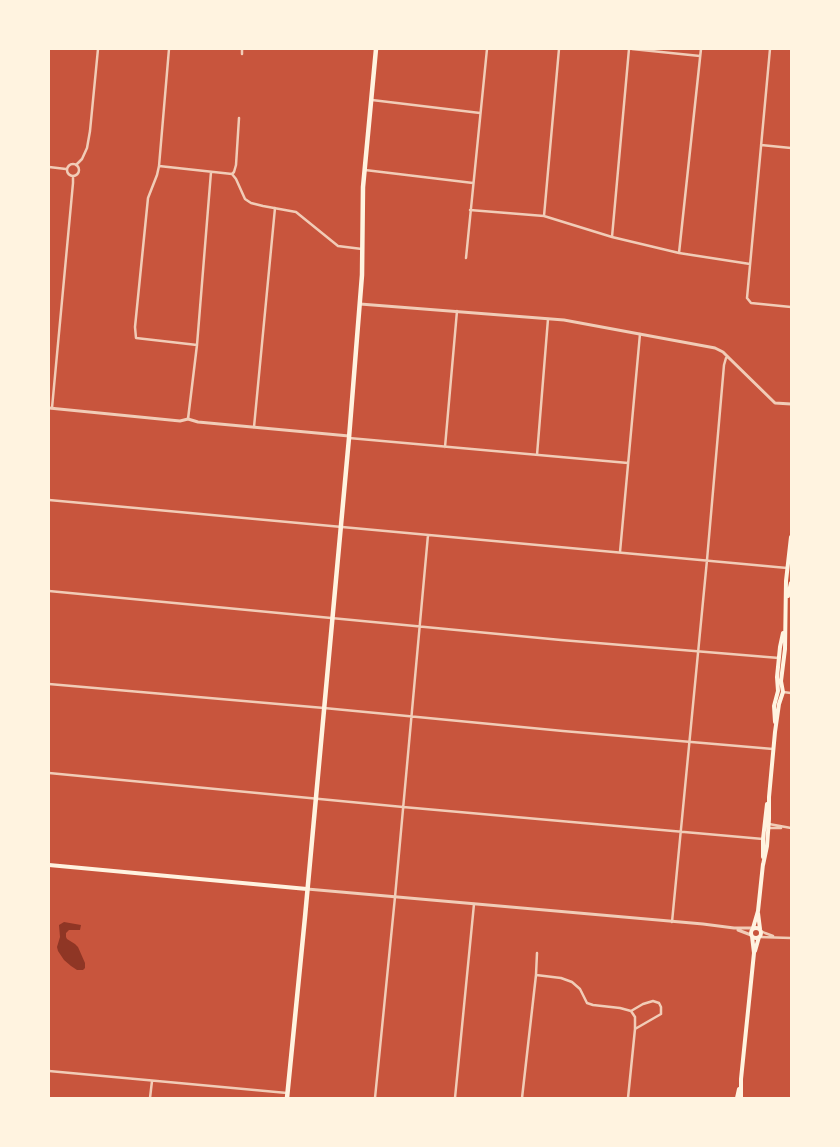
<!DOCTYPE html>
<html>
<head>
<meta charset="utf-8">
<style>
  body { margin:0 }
  #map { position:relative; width:840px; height:1147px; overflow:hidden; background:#c8553d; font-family:"Nunito Sans",sans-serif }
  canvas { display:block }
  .frame { position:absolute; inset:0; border:50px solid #fff3e0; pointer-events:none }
</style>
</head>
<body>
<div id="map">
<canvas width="840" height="1147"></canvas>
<div class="frame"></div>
</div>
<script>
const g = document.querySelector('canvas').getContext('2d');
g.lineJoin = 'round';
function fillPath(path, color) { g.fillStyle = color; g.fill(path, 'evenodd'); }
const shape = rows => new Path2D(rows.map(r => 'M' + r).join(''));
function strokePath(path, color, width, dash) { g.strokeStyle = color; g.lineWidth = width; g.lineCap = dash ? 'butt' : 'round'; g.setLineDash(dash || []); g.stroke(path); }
fillPath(shape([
  [64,922,81,925,80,930,69,930,66,933,66,937,67,939,75,944,78,947,85,963,85,968,83,970,77,970,71,966,64,960,58,951,57,947,60,937,59,925]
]), '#8f3625');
strokePath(shape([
  [169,49,159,166,157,175,148,198,135,327,136,338,197,345],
  [632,49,700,56],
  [770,49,747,298,751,303,791,307],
  [242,54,242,49],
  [372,100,480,113],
  [761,145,791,148],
  '67 170a6 6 0 1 1 12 0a6 6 0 1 1-12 0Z',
  [76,165,82,159,87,148,90,131,98,49],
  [159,166,232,174,236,179,245,199,251,203,263,206,296,212,338,246,362,249],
  [49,167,66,169],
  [365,170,473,183],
  [232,174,234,172,236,165,239,118],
  [470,210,544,216,612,237,679,253,750,264],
  [544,216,559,49],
  [612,237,629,49],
  [679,253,701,49],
  [466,258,487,49],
  [52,408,73,183,73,176],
  [188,419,197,345,211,172],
  [254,427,275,208],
  [349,438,628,463],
  [445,447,457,311],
  [537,455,548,319],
  [49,500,787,568],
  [620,552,640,334],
  [49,591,561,640,779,658],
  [49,684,324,708,563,731,773,749],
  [783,692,791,693],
  [49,773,403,807,763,839],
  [769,824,791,828],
  [769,828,781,828],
  [672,922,707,560,724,365,726,358,728,357],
  [761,931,765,933,773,936],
  [759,937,791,938],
  [536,975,561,978,572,982,580,989,587,1003,593,1005,620,1008,631,1011,635,1017,635,1029,628,1098],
  [631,1011,643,1004,653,1001,659,1003,661,1007,661,1014,635,1029],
  [49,1071,287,1093],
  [150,1098,152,1081],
  [375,1098,395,897,428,535],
  [455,1098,474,904],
  [522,1098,536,975,537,953]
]), '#f1ccb7', 2.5);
strokePath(shape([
  [360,304,564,320,715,348,723,352,728,357,775,403,791,404],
  [49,408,180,421,188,419,198,422,349,436],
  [307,889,703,924,734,928,753,928],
  [738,930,751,935]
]), '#f1ccb7', 3);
strokePath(shape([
  [788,596,791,583],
  [775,722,774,706,778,691,777,677,780,647,783,633],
  [763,857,763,839,767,804],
  [49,865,307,889],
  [763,865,767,846,769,819,769,797,775,732,779,704,783,692,781,681,785,649,786,581,791,537],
  [758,913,760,929],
  '751 933a5 5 0 1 1 10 0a5 5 0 1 1-10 0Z',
  [753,928,758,911,763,864],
  [755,951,759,937],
  [737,1098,739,1089],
  [741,1098,741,1079,754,953,752,936]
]), '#fff3e0', 4);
strokePath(shape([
  [287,1098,305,917,349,438,362,275,363,187,376,49]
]), '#fff3e0', 4.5);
</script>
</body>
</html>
